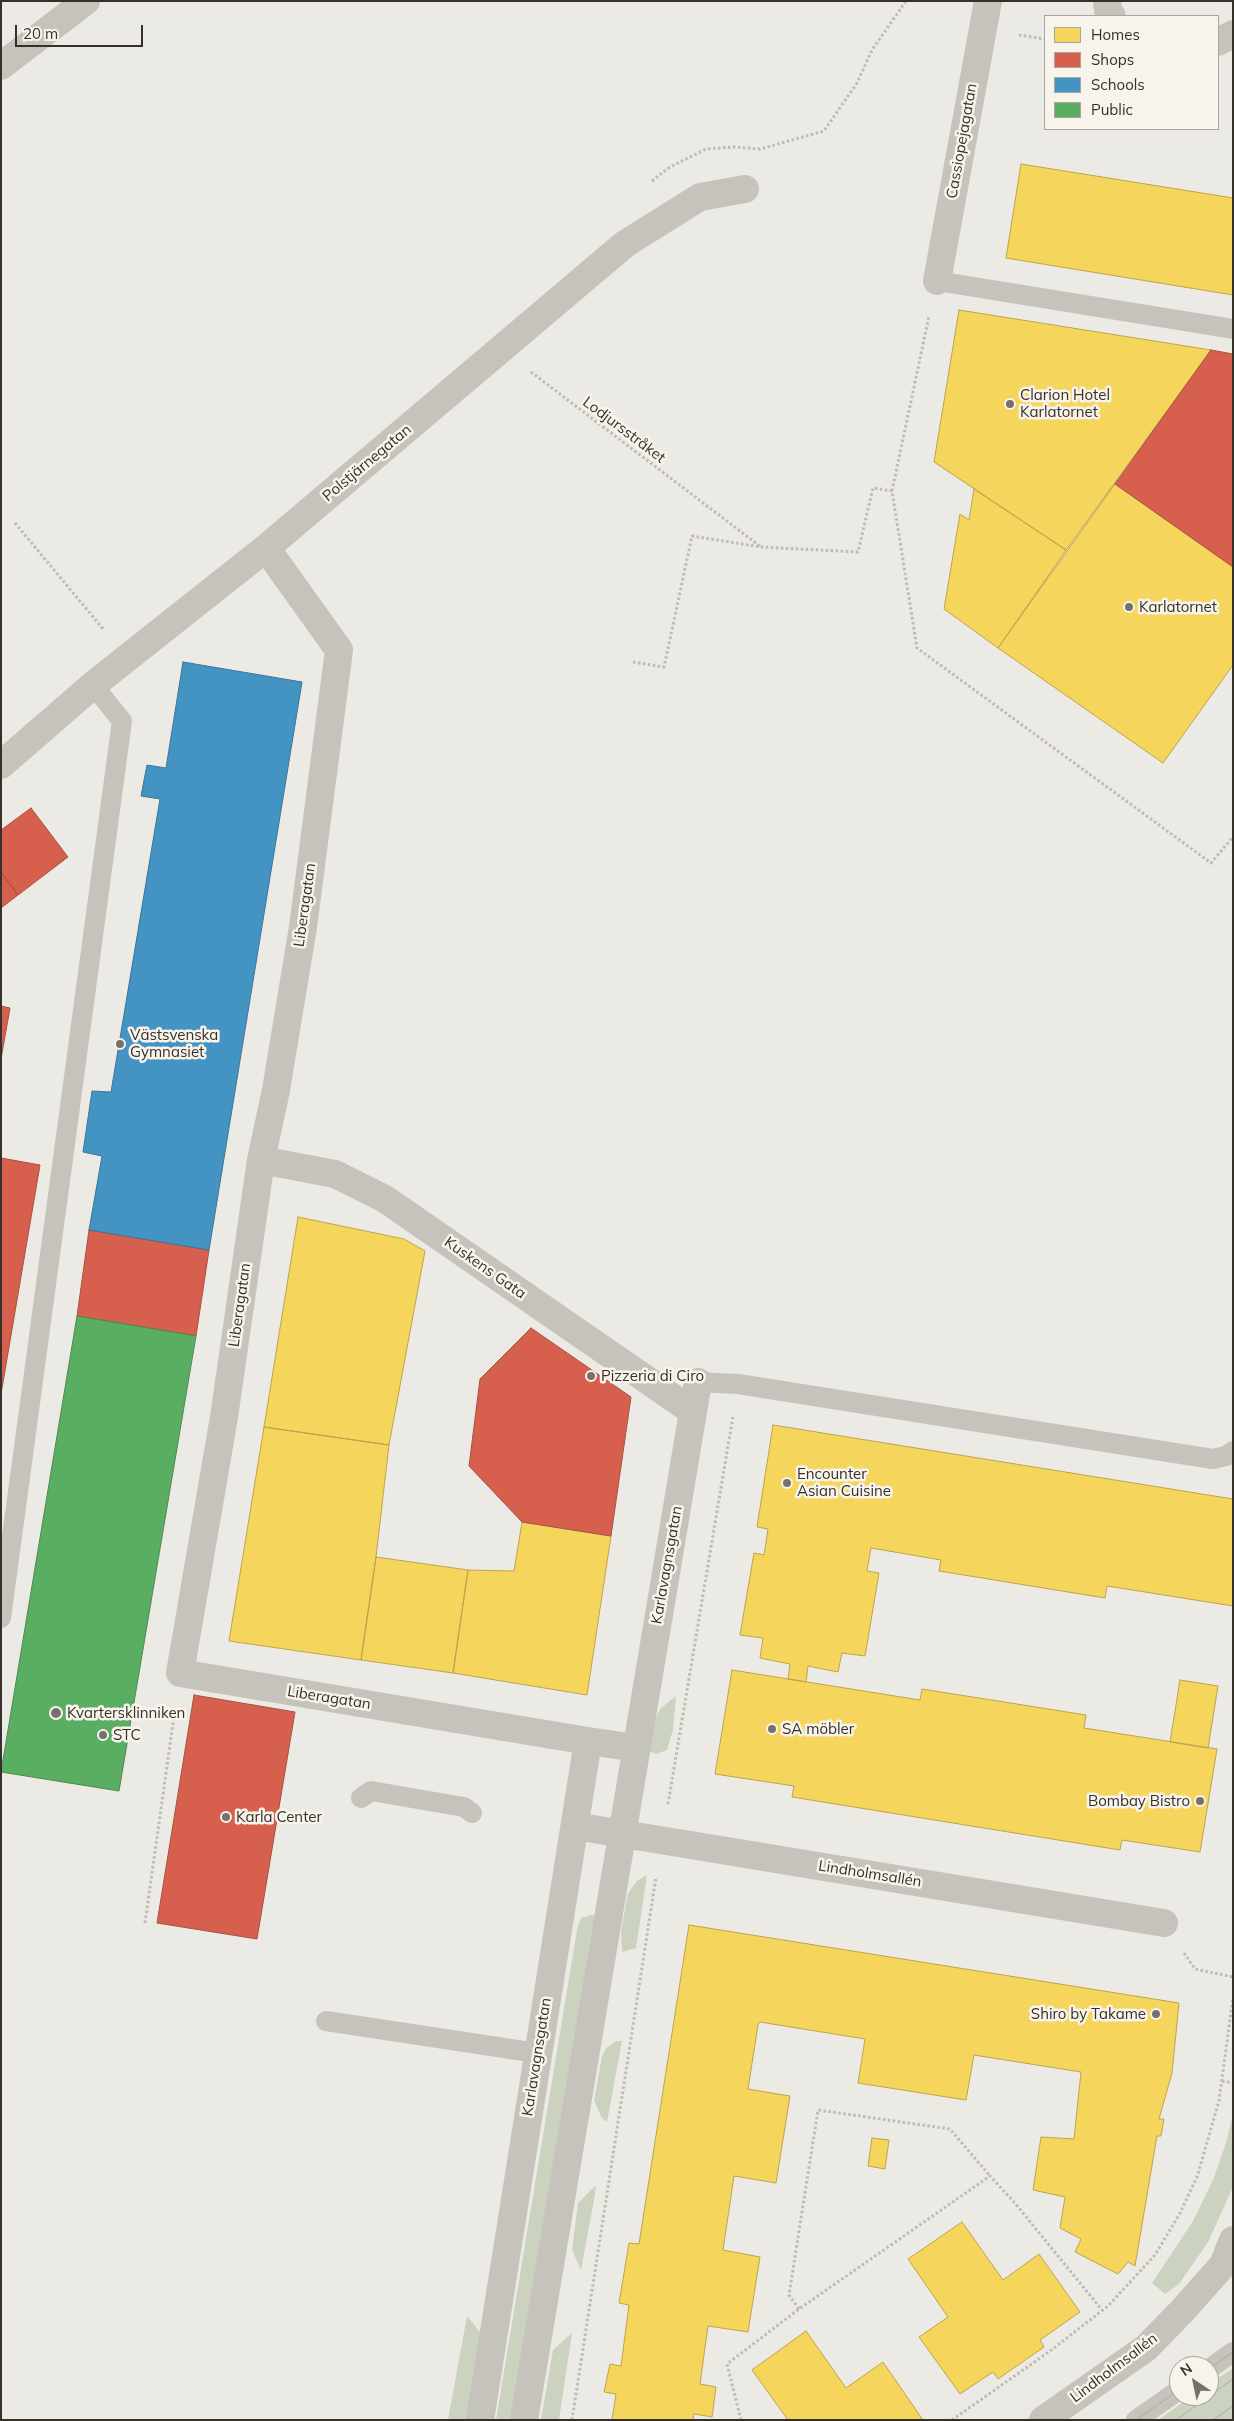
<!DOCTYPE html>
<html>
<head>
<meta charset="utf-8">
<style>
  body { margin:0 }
  #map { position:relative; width:1234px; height:2421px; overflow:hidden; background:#eceae4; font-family:Mulish,sans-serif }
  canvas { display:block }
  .frame { position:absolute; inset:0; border:2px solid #36302b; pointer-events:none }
  .legend { position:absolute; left:1044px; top:15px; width:175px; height:115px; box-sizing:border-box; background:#f8f4ec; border:1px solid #aaa69f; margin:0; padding:6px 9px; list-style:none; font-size:15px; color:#36302b }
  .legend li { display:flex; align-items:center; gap:10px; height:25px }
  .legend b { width:25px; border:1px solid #aaa69f }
  .north { position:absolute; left:1169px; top:2356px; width:50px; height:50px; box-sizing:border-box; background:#f8f4ec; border:1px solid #aaa69f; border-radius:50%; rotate:326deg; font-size:14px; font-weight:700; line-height:20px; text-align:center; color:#36302b }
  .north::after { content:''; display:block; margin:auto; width:18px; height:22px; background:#76716c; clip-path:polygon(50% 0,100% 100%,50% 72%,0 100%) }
  .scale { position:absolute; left:15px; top:25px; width:128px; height:22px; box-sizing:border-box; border:2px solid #36302b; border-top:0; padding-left:6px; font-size:15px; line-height:18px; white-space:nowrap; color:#36302b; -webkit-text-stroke:4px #f8f4ec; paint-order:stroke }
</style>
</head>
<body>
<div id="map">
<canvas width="1234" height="2421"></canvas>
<div class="frame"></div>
<ul class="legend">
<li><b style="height:14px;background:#f6d55c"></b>Homes</li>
<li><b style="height:14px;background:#d6604d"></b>Shops</li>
<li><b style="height:14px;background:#4393c3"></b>Schools</li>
<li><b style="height:14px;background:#5aae61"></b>Public</li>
</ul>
<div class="north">N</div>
<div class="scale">20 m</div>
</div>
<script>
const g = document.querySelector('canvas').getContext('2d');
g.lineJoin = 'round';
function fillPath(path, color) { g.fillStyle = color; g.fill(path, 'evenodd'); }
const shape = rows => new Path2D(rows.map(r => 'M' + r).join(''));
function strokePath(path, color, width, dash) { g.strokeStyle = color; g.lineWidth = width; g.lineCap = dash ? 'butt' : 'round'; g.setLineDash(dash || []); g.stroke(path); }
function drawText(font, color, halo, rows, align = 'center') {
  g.font = font + ' Mulish,sans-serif'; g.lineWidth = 5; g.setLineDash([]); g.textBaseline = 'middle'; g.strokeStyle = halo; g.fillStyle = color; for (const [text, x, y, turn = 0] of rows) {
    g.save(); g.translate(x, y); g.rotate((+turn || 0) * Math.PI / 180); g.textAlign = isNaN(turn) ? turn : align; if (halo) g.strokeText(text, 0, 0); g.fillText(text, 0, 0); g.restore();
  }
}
fillPath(shape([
  [676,1696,673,1730,667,1750,656,1754,649,1751,656,1717,661,1708],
  [647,1875,636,1948,622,1952,621,1931,628,1893,637,1881],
  [591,1915,596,1916,590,1940,580,2016,513,2420,496,2420,577,1930,581,1918],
  [616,2041,622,2041,607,2122,602,2118,594,2101,602,2056,606,2048],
  [1233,2114,1233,2187,1208,2242,1179,2284,1165,2294,1152,2283,1193,2221,1213,2180,1226,2143],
  [596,2185,594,2200,581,2270,572,2250,578,2203],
  [467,2316,481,2333,467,2420,448,2420],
  [572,2333,559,2420,541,2420,553,2350],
  [1233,2368,1233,2420,1158,2420,1192,2396,1209,2396,1209,2384]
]), '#ccd2c0');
const homes = shape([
  [1021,164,1233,198,1233,295,1006,258,1021,164],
  [959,310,1211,350,1066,550,934,462,959,310],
  [1115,484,1233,567,1233,665,1163,763,998,648,1115,484],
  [974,489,1066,550,998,648,944,609,960,514,969,520,974,489],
  [298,1217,404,1239,425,1251,389,1445,264,1427,298,1217],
  [773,1425,1233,1499,1233,1606,1107,1586,1105,1598,939,1571,941,1560,871,1548,867,1571,879,1573,865,1656,842,1653,838,1672,808,1666,806,1682,788,1679,790,1664,760,1658,763,1638,740,1635,754,1553,764,1555,768,1529,757,1527,773,1425],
  [264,1427,389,1445,376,1557,361,1660,229,1641,264,1427],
  [522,1522,611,1536,587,1695,453,1673,468,1570,514,1571,522,1522],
  [376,1557,468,1570,453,1673,361,1660,376,1557],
  [732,1670,920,1700,922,1689,1086,1715,1084,1728,1217,1749,1200,1852,1122,1840,1120,1850,792,1797,794,1786,715,1774,732,1670],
  [1180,1680,1218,1686,1208,1748,1170,1742,1180,1680],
  [689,1925,1179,2003,1172,2073,1159,2119,1164,2119,1161,2136,1157,2136,1135,2266,1128,2262,1118,2274,1075,2252,1081,2239,1060,2228,1065,2197,1033,2190,1041,2137,1074,2139,1081,2072,974,2055,966,2100,858,2083,865,2039,760,2022,758,2025,748,2089,790,2096,776,2183,734,2176,723,2250,760,2257,748,2332,708,2326,700,2384,716,2387,712,2417,694,2414,693,2420,612,2420,616,2394,604,2392,610,2364,621,2366,629,2305,619,2303,629,2243,639,2244,689,1925],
  [872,2138,889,2140,885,2169,868,2166,872,2138],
  [962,2222,1003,2280,1039,2254,1080,2312,1040,2340,1044,2347,998,2379,993,2372,960,2394,919,2337,948,2317,908,2259,962,2222],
  [806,2331,846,2388,883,2362,923,2420,788,2420,752,2370,806,2331]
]);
fillPath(homes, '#f6d55c');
strokePath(homes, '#bca44d', 1);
const shops = shape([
  [1211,350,1233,354,1233,567,1115,484,1211,350],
  [31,808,68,857,18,895,1,872,1,830,31,808],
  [1,872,18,895,1,908,1,872],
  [1,1006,10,1008,1,1059,1,1006],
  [1,1158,40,1165,1,1394,1,1158],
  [89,1230,209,1250,196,1336,77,1316,89,1230],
  [531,1328,631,1397,611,1536,522,1522,469,1466,480,1379,531,1328],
  [194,1695,295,1712,257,1939,157,1923,194,1695]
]);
fillPath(shops, '#d6604d');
strokePath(shops, '#a65243', 1);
const schools = shape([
  [183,662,302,682,209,1250,89,1230,102,1156,83,1152,92,1091,111,1092,160,799,141,796,147,765,166,768,183,662]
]);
fillPath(schools, '#4393c3');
strokePath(schools, '#3f7595', 1);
const public = shape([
  [77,1316,196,1336,119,1791,1,1772,77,1316]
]);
fillPath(public, '#5aae61');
strokePath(public, '#4f8851', 1);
strokePath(shape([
  [1019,35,1045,39],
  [652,181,670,167,706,149,734,147,760,149,824,131,857,83,872,50,906,1],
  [531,372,761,547],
  [892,491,929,316],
  [15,523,104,630],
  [633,662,664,667,692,536,761,547,858,552,873,488,892,491,917,648,1211,863,1233,837],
  [668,1804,733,1416],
  [145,1923,175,1709],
  [1184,1953,1195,1969,1233,1977],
  [1222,2081,1233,2083],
  [799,2309,789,2295,818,2110,950,2129,990,2176],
  [572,2420,656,1877],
  [741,2420,727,2364,799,2309,990,2176,1014,2202,1102,2310],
  [952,2420,1050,2351,1108,2306,1155,2255,1179,2215,1197,2177,1219,2101,1233,1997]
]), '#bebab5', 3, [2.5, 2.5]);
strokePath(shape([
  [937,281,1233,329],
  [698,1382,738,1384,1213,1459,1226,1456,1233,1451],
  [1,1618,122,721,93,685],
  [361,1798,371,1791,464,1807,472,1813],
  [326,2021,537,2053],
  [1209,2369,1233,2352],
  [1136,2420,1179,2390]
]), '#c6c2bc', 20);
strokePath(shape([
  [1107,1,1108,11,1112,16],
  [1218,42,1233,34],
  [1,66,86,1],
  [937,281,988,1],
  [266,548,339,650,303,927,276,1090,261,1160,224,1417,180,1673,588,1741],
  [1,765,93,685,266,548,625,244,700,197,745,189],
  [261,1160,335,1174,385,1199,692,1411],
  [575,1826,1164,1923],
  [480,2420,588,1741,636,1748],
  [524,2420,698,1382],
  [1043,2420,1146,2348,1182,2311,1223,2265,1233,2240]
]), '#c6c2bc', 28);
strokePath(shape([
  [1209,2369,1233,2352],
  [1136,2420,1179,2390],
  [1176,2420,1233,2379],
  [1213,2420,1233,2406]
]), '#adaaa7', 1);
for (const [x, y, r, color] of [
  [1010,404,5,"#76716c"],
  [1129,607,5,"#76716c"],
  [120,1044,5,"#76716c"],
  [591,1376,5,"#76716c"],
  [787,1483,5,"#76716c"],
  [56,1713,6,"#76716c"],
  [772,1729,5,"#76716c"],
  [103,1735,5,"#76716c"],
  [1200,1801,5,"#76716c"],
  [226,1817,5,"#76716c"],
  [1156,2014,5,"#76716c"]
]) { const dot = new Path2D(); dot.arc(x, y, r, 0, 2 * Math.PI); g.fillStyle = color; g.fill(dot); strokePath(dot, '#f8f4ec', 2); }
drawText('15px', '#36302b', '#f8f4ec', [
  ["Cassiopejagatan",962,141,-80],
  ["Lodjursstråket",624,430,37],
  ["Polstjärnegatan",367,463,-40],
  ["Liberagatan",305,905,-82],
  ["Kuskens Gata",485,1268,35],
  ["Liberagatan",240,1305,-82],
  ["Karlavagnsgatan",667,1565,-80],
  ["Liberagatan",329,1698,9],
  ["Lindholmsallén",870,1874,9],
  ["Karlavagnsgatan",537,2057,-81],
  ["Lindholmsallén",1114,2368,-37]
]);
drawText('15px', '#36302b', '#f8f4ec', [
  ["Clarion Hotel",1020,395],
  ["Karlatornet",1020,412],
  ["Karlatornet",1139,607],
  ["Västsvenska",130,1035],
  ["Gymnasiet",130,1052],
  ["Pizzeria di Ciro",601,1376],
  ["Encounter",797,1474],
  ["Asian Cuisine",797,1491],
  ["Kvartersklinniken",67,1713],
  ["SA möbler",782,1729],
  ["STC",113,1735],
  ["Bombay Bistro",1190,1801,"right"],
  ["Karla Center",236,1817],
  ["Shiro by Takame",1146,2014,"right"]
], 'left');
</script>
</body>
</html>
